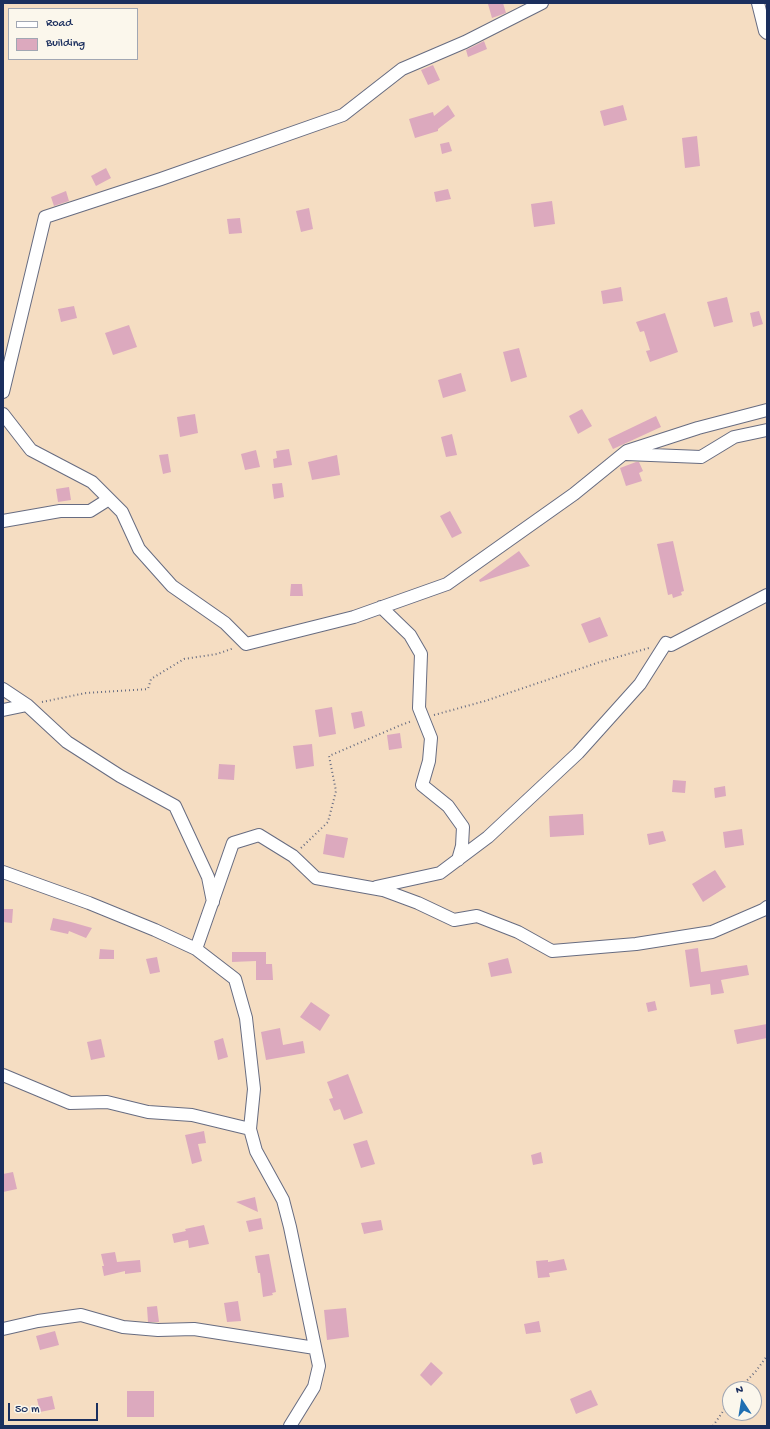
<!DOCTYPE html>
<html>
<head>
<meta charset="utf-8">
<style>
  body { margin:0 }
  #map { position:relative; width:770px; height:1429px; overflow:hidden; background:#f5ddc2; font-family:"Gochi Hand",sans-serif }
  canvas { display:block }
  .frame { position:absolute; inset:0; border:4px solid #1b2f5e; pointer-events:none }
  .legend { position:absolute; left:8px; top:8px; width:130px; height:52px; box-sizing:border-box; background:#fbf7ec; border:1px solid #a1a7b3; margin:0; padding:5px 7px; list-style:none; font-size:12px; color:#1b2f5e }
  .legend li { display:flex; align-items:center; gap:8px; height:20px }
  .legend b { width:20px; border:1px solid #a1a7b3 }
  .north { position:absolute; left:722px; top:1381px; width:40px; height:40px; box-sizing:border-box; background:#fbf7ec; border:1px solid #a1a7b3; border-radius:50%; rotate:348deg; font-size:11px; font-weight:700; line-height:16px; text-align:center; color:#1b2f5e }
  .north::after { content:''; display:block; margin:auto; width:14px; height:18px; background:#1f6fb2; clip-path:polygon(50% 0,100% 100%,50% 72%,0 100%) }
  .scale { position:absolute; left:8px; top:1403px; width:90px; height:18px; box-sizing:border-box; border:2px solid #1b2f5e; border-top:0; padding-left:5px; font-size:12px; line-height:14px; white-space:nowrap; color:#1b2f5e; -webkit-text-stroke:3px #fbf7ec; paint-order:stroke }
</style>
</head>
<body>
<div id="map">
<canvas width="770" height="1429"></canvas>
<div class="frame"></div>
<ul class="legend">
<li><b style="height:5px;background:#fff"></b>Road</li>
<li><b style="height:11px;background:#dca9be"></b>Building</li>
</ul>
<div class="north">N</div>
<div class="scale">50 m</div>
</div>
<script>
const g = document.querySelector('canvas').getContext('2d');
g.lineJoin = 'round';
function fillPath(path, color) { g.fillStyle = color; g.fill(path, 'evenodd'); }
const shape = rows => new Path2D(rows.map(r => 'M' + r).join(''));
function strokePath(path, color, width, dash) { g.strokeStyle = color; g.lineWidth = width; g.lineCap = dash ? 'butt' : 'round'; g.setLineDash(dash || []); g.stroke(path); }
fillPath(shape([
  [494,3,503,3,506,13,492,18,488,4],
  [484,41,487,49,468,57,466,50],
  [433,65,440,80,428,85,421,70],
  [448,105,455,116,438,129,438,131,415,138,409,119,433,112,434,116],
  [623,105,627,120,604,126,600,111],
  [697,136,700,166,685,168,682,138],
  [449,142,452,151,442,154,440,144],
  [106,168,111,178,96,186,91,176],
  [448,189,451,199,436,202,434,192],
  [66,191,69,201,54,206,51,197],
  [552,201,555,224,534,227,531,204],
  [309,208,313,229,301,232,296,211],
  [240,218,242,233,229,234,227,219],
  [621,287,623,301,603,304,601,291],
  [727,297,733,322,714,327,707,302],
  [74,306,77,318,61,322,58,309],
  [759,311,763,324,753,327,750,313],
  [665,313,678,352,650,362,646,351,650,350,644,331,640,332,636,322],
  [129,325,137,347,113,355,105,333],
  [519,348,527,377,511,382,503,352],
  [461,373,466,391,443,398,438,380],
  [582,409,592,426,578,434,569,416],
  [195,414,198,433,180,437,177,417],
  [656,416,661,427,613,449,608,439],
  [452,434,457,455,446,457,441,437],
  [289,449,292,465,274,468,273,459,277,458,276,451],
  [256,450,260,467,245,470,241,454],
  [168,454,171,472,163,474,159,455],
  [337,455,340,475,312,480,308,462],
  [636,462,639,462,643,471,639,473,642,481,626,486,620,468],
  [282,483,284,497,274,499,272,484],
  [69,487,71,500,58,502,56,489],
  [450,511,462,533,452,538,440,516],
  [673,541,684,591,681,592,682,595,673,598,672,594,668,595,657,544],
  [519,551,530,566,480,582,479,580],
  [291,584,302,584,303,596,290,596],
  [600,617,608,636,589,643,581,624],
  [332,707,336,734,319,737,315,710],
  [362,711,365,726,354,729,351,713],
  [400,733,402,748,389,750,387,735],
  [312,744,314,766,296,769,293,746],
  [219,764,235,765,234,780,218,779],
  [673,780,686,781,685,793,672,792],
  [725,786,726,796,715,798,714,788],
  [583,814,584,835,550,837,549,816],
  [742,829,744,845,725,848,723,832],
  [663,831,666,841,649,845,647,834],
  [326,834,348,838,344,858,323,854],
  [715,870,726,887,703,902,692,884],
  [3,909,13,909,12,923,3,922],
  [53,918,71,922,92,928,86,938,69,931,68,934,50,930],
  [698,948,701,972,747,965,749,975,721,980,724,993,711,995,710,984,690,987,685,950],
  [100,949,114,950,114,959,99,959],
  [232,952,266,952,266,964,272,964,273,980,256,980,256,961,232,962],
  [157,957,160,972,150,974,146,959],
  [508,958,512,973,491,977,488,963],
  [655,1001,657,1010,648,1012,646,1003],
  [311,1002,330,1015,320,1031,300,1017],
  [767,1024,767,1038,737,1044,734,1030],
  [280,1028,283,1045,303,1041,305,1053,266,1060,261,1032],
  [223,1038,228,1057,218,1060,214,1041],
  [101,1039,105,1057,91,1060,87,1042],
  [348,1074,363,1113,344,1120,340,1109,334,1111,329,1099,333,1098,327,1082],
  [204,1131,206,1143,198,1144,202,1161,192,1164,185,1135],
  [367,1140,375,1164,361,1168,353,1144],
  [541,1152,543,1163,533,1165,531,1155],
  [13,1172,17,1189,3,1192,3,1174],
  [255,1197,258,1212,236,1202],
  [261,1218,263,1229,249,1232,246,1221],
  [381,1220,383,1230,364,1234,361,1223],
  [204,1225,209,1244,189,1248,188,1240,174,1243,172,1234,186,1231,185,1229],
  [115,1252,117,1262,140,1260,141,1272,125,1274,125,1271,104,1276,102,1266,104,1266,101,1254],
  [269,1254,276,1292,272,1293,273,1295,263,1297,260,1273,258,1273,255,1256],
  [564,1259,567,1270,549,1273,550,1277,538,1278,536,1261,548,1260,548,1262],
  [238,1301,241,1321,227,1322,224,1303],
  [157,1306,159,1322,148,1322,147,1307],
  [346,1308,349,1337,327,1340,324,1310],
  [539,1321,541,1332,526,1334,524,1324],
  [55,1331,59,1345,40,1350,36,1336],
  [431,1362,443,1373,431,1386,420,1375],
  [591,1390,598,1405,576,1414,570,1399],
  [127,1391,154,1391,154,1417,127,1417],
  [52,1396,55,1409,40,1412,37,1399]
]), '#dca9be');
const street = shape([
  [758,3,765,31,767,33],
  [3,392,45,217,161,179,343,115,402,69,465,42,542,3],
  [3,414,31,450,92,482,122,512,139,549,172,586,225,623,246,644,354,617,447,584,574,494,627,451,698,428,767,410],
  [626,454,701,457,734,437,767,430],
  [3,521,60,511,90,511,109,499],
  [381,607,410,635,421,654,419,708,431,738,429,761,422,785,448,806,463,827,462,846,458,860],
  [3,689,27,705,67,742,120,776,175,806,208,877,213,902],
  [3,710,27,705],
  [3,872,89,903,155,930,196,949,235,979,246,1018,254,1089,250,1129,256,1151,283,1200,290,1227,319,1366,314,1387,290,1426],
  [376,887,440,873,488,837,578,753,640,684,666,643,671,645,767,595],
  [196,949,233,843,259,835,293,856,316,878,383,890,418,903,454,920,477,916,518,932,552,951,636,944,712,932,763,910,767,907],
  [3,1075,70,1103,107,1102,148,1112,192,1115,250,1129],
  [3,1329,38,1321,81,1315,123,1327,158,1330,194,1329,315,1348]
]);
strokePath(street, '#676c81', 14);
strokePath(shape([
  [42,702,86,693,148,689,151,679,184,659,217,654,234,648],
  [434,715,485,701,600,662,649,648],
  [301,848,328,822,336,791,329,756,401,725,412,721],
  [739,1389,756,1371,767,1356],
  [713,1426,730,1401]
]), '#676c81', 2, [1, 3]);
strokePath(street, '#fff', 12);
</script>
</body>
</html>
